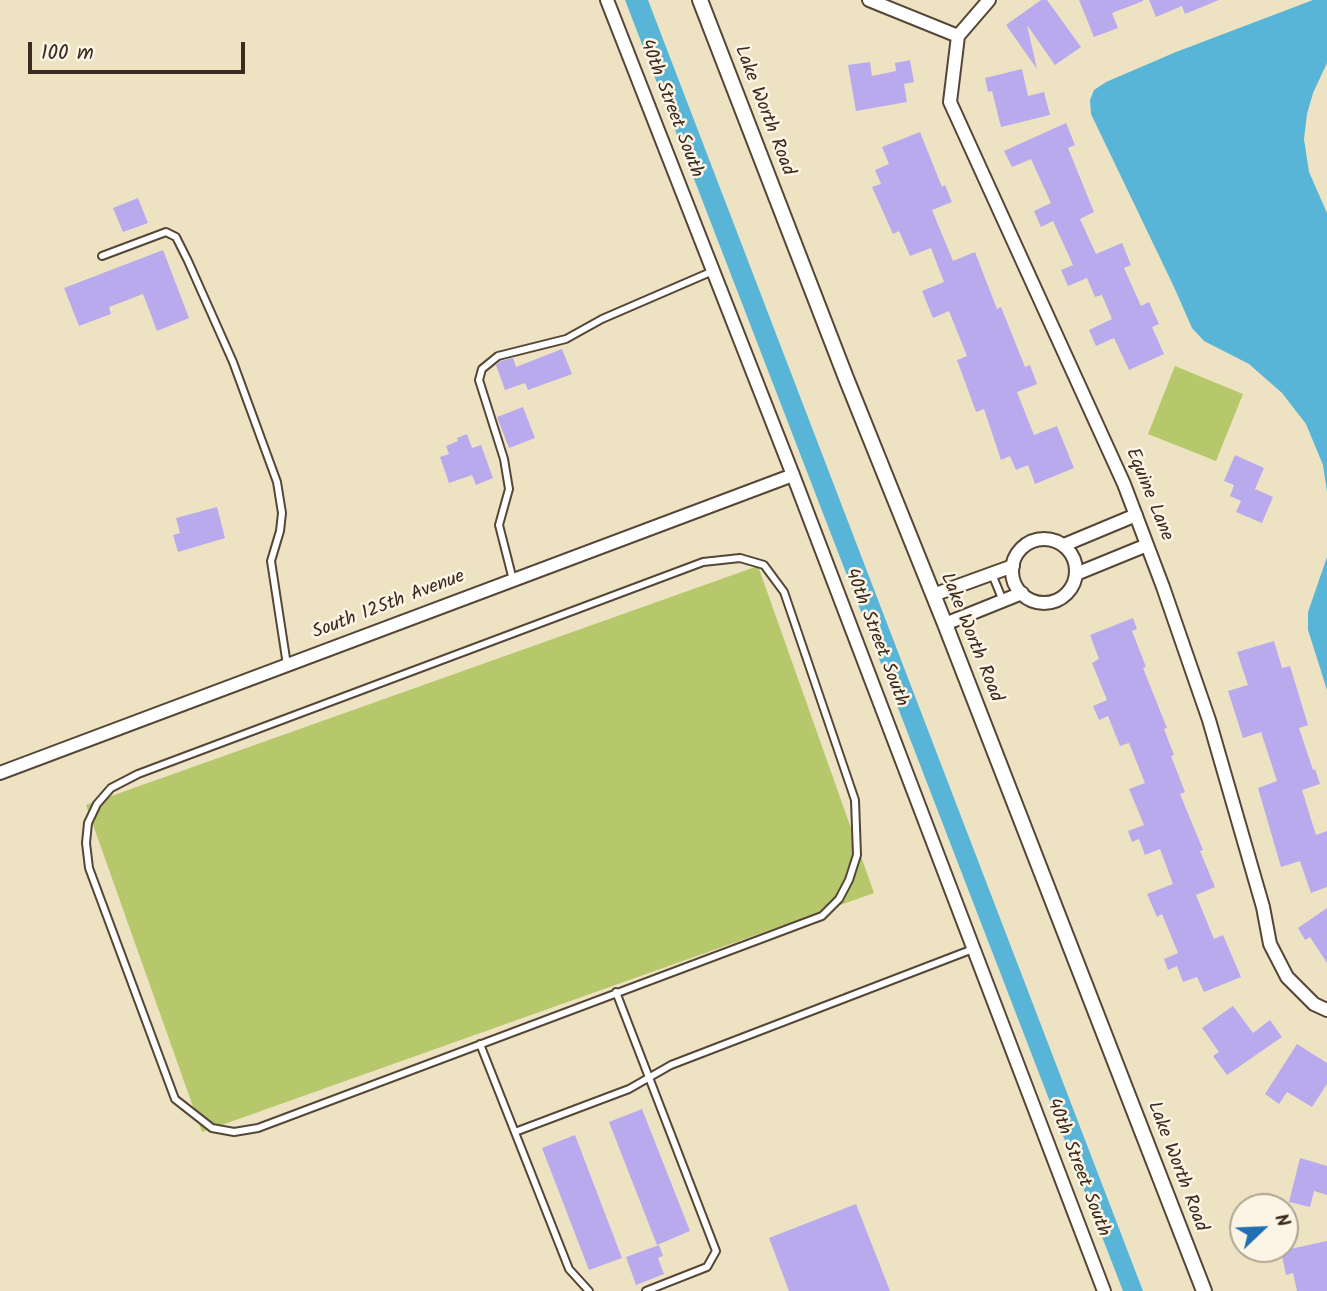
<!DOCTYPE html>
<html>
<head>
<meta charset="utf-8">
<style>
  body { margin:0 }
  #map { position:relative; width:1327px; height:1291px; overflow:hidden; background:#ede3c3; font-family:Kalam,sans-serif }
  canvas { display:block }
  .north { position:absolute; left:1229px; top:1193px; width:70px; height:70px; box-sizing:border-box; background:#fcf5e5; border:2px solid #afa495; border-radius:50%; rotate:67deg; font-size:19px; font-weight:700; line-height:28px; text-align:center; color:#3b2a1e }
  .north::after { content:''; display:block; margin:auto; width:24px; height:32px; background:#1f6fb2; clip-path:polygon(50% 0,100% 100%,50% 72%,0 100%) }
  .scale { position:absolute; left:28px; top:42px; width:217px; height:32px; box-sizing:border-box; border:4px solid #3b2a1e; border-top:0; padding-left:9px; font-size:21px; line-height:24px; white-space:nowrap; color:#3b2a1e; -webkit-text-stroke:5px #fcf5e5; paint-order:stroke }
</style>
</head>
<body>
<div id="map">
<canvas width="1327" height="1291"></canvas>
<div class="north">N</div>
<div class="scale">100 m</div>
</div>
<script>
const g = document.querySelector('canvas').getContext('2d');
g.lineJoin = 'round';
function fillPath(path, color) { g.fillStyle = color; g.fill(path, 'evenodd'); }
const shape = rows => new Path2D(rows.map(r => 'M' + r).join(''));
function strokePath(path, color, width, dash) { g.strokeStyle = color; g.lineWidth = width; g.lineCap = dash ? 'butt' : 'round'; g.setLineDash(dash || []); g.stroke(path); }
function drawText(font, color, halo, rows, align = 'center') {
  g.font = font + ' Kalam,sans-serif'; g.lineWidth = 5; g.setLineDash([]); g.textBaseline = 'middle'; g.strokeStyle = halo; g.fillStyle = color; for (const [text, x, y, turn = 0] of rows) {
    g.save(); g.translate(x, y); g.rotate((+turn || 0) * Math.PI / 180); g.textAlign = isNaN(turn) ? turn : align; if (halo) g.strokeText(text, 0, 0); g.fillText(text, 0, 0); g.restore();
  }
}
fillPath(shape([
  [1175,366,1243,394,1216,461,1148,434],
  [758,566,874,893,202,1132,86,805]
]), '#b6c86b');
fillPath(shape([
  [625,0,648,0,1143,1291,1123,1291],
  [1313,0,1327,0,1327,63,1313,93,1307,114,1304,139,1309,172,1327,213,1327,492,1323,465,1306,424,1282,393,1249,364,1204,341,1192,328,1174,287,1091,114,1090,100,1094,90,1106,82,1176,52],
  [1327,557,1327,690,1308,630,1308,612]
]), '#59b5d7');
fillPath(shape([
  [1041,0,1047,0,1081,47,1055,65,1027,25,1037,69,1006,25],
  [1079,0,1143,0,1143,1,1112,13,1118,28,1094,37],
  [1149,0,1219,0,1185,14,1182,6,1156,17],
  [910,60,914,82,904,84,907,102,856,111,848,65,870,62,872,76,896,71,895,63],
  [1022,69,1028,96,1044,92,1050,115,1001,127,992,91,988,92,985,78],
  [1066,123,1075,145,1068,148,1094,212,1080,219,1096,254,1122,243,1131,265,1124,268,1141,306,1149,302,1159,324,1152,327,1164,354,1129,370,1114,338,1096,346,1089,330,1112,319,1102,295,1095,297,1087,278,1068,286,1061,270,1073,265,1053,221,1041,227,1034,211,1051,203,1031,159,1012,167,1004,151],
  [920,132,942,187,945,185,952,202,932,210,953,261,975,252,997,309,1001,307,1025,367,1030,365,1037,384,1017,392,1034,435,1057,426,1074,468,1035,484,1028,465,1016,470,1010,456,1001,460,984,409,976,412,957,360,967,356,949,311,933,318,922,291,944,282,931,248,910,256,899,231,893,234,872,187,881,184,875,170,889,164,882,147],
  [138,198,148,223,123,232,113,208],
  [163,250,189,318,157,331,143,294,109,307,111,314,79,326,64,288],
  [562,349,572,374,528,390,525,383,505,390,496,365,501,361,513,358,516,367],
  [523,407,535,438,509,448,497,417],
  [467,434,472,448,481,445,493,478,476,485,472,475,449,483,440,457,449,454,446,446,458,441,457,438],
  [1235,455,1264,468,1255,489,1273,497,1262,523,1236,512,1241,501,1230,496,1234,485,1224,481],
  [217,507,225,538,178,552,173,535,180,533,176,518],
  [1133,618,1137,629,1132,631,1146,667,1143,668,1167,728,1164,729,1174,755,1171,756,1185,792,1180,794,1203,850,1200,851,1215,887,1196,895,1214,939,1223,935,1241,977,1204,992,1197,977,1183,982,1177,966,1168,970,1164,959,1178,953,1162,914,1157,917,1147,894,1173,884,1160,849,1145,855,1139,839,1132,842,1128,831,1144,825,1129,789,1145,783,1129,743,1120,746,1108,716,1099,720,1093,706,1107,700,1092,663,1099,659,1090,635],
  [1274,641,1282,668,1290,666,1308,725,1299,728,1313,770,1315,769,1320,784,1302,790,1316,835,1327,831,1327,887,1311,893,1300,861,1281,867,1258,788,1277,781,1261,732,1243,738,1228,691,1248,685,1237,652],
  [1327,908,1327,963,1310,937,1305,940,1298,928],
  [1233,1006,1253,1033,1270,1020,1282,1037,1227,1075,1213,1056,1219,1052,1202,1028],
  [1297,1044,1327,1063,1327,1084,1312,1107,1287,1092,1279,1104,1265,1094],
  [642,1109,690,1231,657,1245,609,1122],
  [575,1135,622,1258,589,1270,542,1148],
  [1300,1158,1327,1166,1327,1195,1314,1191,1310,1207,1289,1202],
  [856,1204,890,1291,789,1291,769,1238],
  [1327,1241,1327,1291,1297,1291,1293,1273,1286,1275,1281,1251],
  [659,1245,663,1256,658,1258,664,1274,636,1285,626,1257]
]), '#b9aaee');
const service = shape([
  [102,256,166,232,176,237,188,261,233,362,277,482,282,513,280,531,271,561,287,665],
  [740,558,764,565,784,592,855,800,857,855,849,880,839,899,822,916,258,1128,234,1132,212,1128,175,1099,89,868,86,843,88,823,97,804,111,788,138,774,703,562,740,558],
  [992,574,1003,601],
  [513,580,499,525,509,489,504,459,479,380,482,369,498,356,566,339,602,319,713,271],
  [616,992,716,1251,707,1267,646,1291],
  [480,1044,569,1269,589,1291],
  [515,1132,629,1089,671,1065,973,949]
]);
const minor = shape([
  [607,0,793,475,1104,1291],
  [869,0,958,36],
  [989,0,958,36,950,102,1124,484,1163,587,1209,720,1263,907,1270,944,1287,977,1314,1004,1327,1010],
  '1012 571a32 32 0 1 1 64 0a32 32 0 1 1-64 0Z',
  [1064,545,1136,515],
  [1076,574,1147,545],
  [933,595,1013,566],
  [945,624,1022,593],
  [0,773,793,475]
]);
const tertiary = shape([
  [700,0,846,378,945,624,1204,1291]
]);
strokePath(service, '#564637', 10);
strokePath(minor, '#564637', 16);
strokePath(tertiary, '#564637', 18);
strokePath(service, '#fff', 6);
strokePath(minor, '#fff', 12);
strokePath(tertiary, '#fff', 14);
drawText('19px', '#3b2a1e', '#fcf5e5', [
  ["40th Street South",670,109,69],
  ["Lake Worth Road",763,111,69],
  ["Equine Lane",1148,495,68],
  ["South 125th Avenue",389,606,-21],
  ["40th Street South",875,638,69],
  ["Lake Worth Road",970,638,68],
  ["Lake Worth Road",1176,1167,69],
  ["40th Street South",1077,1168,69]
]);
</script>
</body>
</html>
